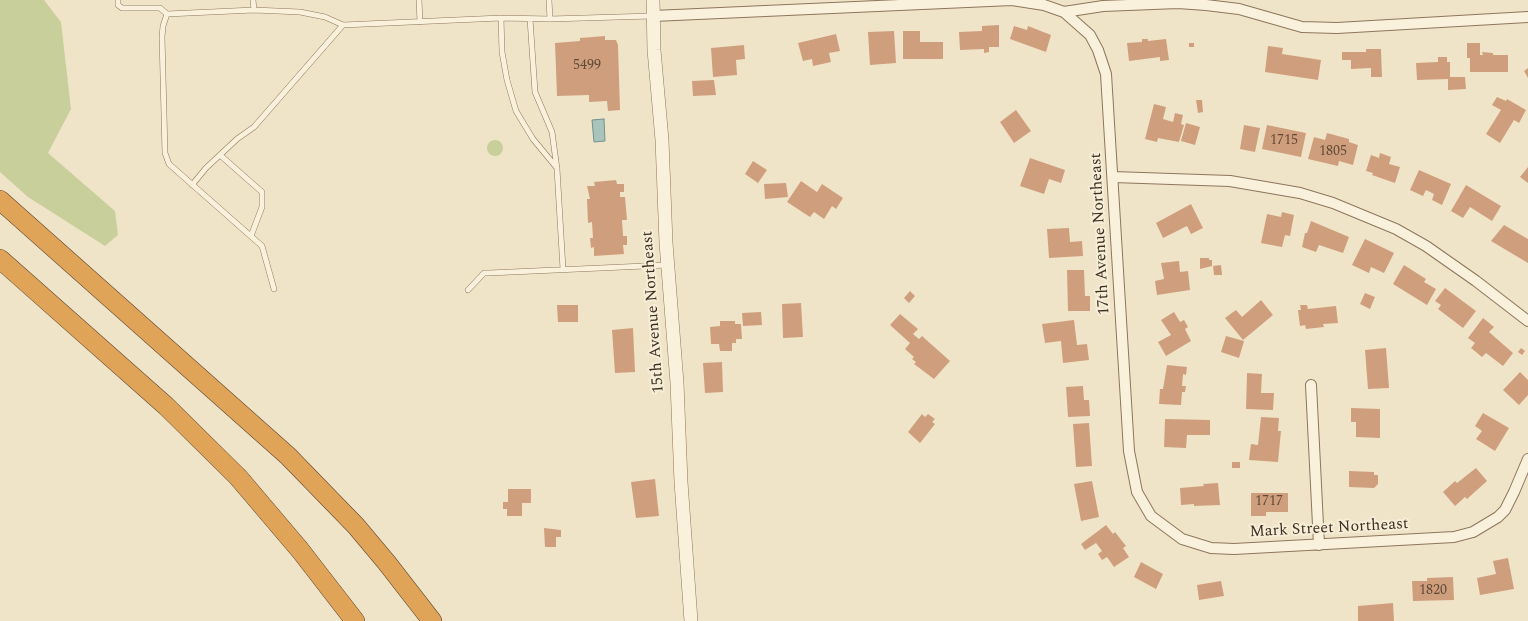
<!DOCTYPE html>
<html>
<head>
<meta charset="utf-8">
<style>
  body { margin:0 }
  canvas { display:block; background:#f0e4c8 }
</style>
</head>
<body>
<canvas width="1528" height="621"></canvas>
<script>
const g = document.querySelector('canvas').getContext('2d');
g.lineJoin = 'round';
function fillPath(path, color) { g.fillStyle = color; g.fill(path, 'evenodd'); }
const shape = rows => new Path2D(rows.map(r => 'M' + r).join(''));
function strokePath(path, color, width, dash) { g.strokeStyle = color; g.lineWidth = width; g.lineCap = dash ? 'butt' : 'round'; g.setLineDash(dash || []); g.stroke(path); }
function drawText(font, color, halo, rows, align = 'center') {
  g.font = font + ' Spectral,serif'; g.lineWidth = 4; g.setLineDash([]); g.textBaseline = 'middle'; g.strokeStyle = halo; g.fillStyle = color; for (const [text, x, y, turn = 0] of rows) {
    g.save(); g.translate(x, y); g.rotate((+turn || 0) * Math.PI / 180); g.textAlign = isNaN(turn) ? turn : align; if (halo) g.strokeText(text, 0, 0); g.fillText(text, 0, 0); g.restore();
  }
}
fillPath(shape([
  [0,0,44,0,61,22,71,109,48,153,115,211,118,235,105,246,28,197,0,172],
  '487 148a8 8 0 1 1 16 0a8 8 0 1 1-16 0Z'
]), '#c9cf9b');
const water = shape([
  [604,119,605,141,594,142,592,120,604,119]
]);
fillPath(water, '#a9c4bc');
strokePath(water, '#6f938a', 1);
fillPath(shape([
  [999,25,999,47,989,47,989,52,984,53,984,49,960,50,959,32,982,31,982,26],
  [1014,26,1027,30,1028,26,1051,35,1046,52,1010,39],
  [894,31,896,63,870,65,868,32],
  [903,31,920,31,920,42,943,42,943,59,903,59],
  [836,34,840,51,829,53,831,62,813,66,812,59,803,61,798,43],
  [605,36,605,40,616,40,618,45,620,110,608,111,607,101,589,102,589,95,557,96,555,43,580,41,580,38],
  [1142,39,1148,39,1148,41,1166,39,1169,60,1160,61,1160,57,1129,61,1127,43,1142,42],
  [1189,43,1194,43,1194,47,1189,47],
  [1467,43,1480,43,1480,55,1483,55,1482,52,1493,53,1493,55,1508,55,1508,72,1470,72,1470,58,1467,58],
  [744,45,745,59,736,60,737,75,713,77,711,48],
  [1268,46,1283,48,1282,54,1321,60,1318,80,1265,72],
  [1366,49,1381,49,1382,77,1371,77,1371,68,1351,69,1351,60,1342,60,1342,52,1366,52],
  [1438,57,1447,57,1447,62,1450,62,1450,77,1465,77,1466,89,1448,90,1448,79,1417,80,1416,63,1438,62],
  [1528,68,1528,78,1524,71],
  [714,80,716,95,693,96,692,81],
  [1497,97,1506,101,1507,99,1526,110,1519,123,1514,120,1500,143,1486,134,1501,110,1492,105],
  [1196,100,1202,100,1203,112,1198,113],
  [1154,104,1166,107,1163,119,1173,122,1175,113,1183,115,1181,124,1184,125,1179,142,1158,138,1157,142,1145,139],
  [1016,110,1031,131,1014,143,1000,122],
  [1186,123,1200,127,1195,145,1181,141],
  [1244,125,1260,128,1255,152,1240,149],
  [1267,125,1306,133,1301,157,1262,149],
  [1327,133,1349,139,1349,142,1358,145,1353,165,1339,161,1338,166,1308,159,1314,137,1325,140],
  [1380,153,1391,157,1389,164,1400,167,1395,183,1372,175,1373,173,1366,171,1371,155,1379,158],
  [1030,158,1065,170,1061,183,1049,179,1044,194,1020,186],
  [753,161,767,170,758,183,745,174],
  [1528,167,1528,183,1520,177],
  [1419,170,1451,184,1442,205,1432,200,1434,194,1426,190,1423,196,1410,190],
  [616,180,617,184,624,184,624,192,620,192,620,197,625,197,627,220,622,220,623,236,627,236,627,245,623,245,624,254,594,256,594,247,591,248,590,238,593,238,592,222,588,223,587,199,590,199,587,186,595,186,594,182],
  [801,181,817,192,822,184,843,198,836,209,832,206,824,219,814,212,810,217,787,202],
  [786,183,788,197,765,199,764,184],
  [1466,185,1501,206,1492,221,1470,207,1463,218,1451,211],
  [1191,204,1203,228,1191,234,1187,226,1163,238,1156,223],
  [1282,212,1294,215,1290,236,1285,235,1282,247,1261,243,1267,214,1281,217],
  [1311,221,1349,237,1343,253,1319,245,1316,252,1302,247,1305,233,1307,233],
  [1504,225,1528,239,1528,263,1491,241],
  [1069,228,1070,242,1082,241,1083,256,1049,258,1047,229],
  [1365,239,1394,253,1384,273,1371,267,1369,273,1352,265],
  [1200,258,1209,258,1209,260,1212,260,1212,266,1200,269],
  [1179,261,1180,272,1188,271,1190,290,1157,295,1155,281,1164,279,1161,263],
  [1221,265,1222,275,1214,275,1213,266],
  [1404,265,1426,279,1424,282,1436,289,1427,305,1393,284],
  [1067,270,1084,270,1085,296,1090,296,1090,311,1068,311],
  [1445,288,1476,311,1463,328,1438,309,1441,305,1435,301],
  [910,291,915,296,909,303,904,298],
  [1365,293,1375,297,1370,309,1360,304],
  [1261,300,1273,315,1243,340,1225,318,1236,310,1242,317],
  [801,303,803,337,783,338,782,304],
  [557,305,578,305,578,322,558,322],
  [1300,305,1307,305,1308,309,1336,306,1338,323,1323,324,1324,327,1306,329,1305,325,1300,326,1298,310,1301,310],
  [761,312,762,325,743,326,742,313],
  [1174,312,1180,322,1184,320,1188,327,1185,329,1191,341,1166,356,1158,342,1171,335,1161,320],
  [900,314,918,329,913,334,919,339,922,336,950,361,934,379,914,364,916,362,912,359,914,357,905,349,910,343,890,325],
  [1483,318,1494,327,1489,332,1513,353,1503,366,1486,353,1482,357,1471,348,1475,343,1468,338],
  [1074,320,1077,345,1087,344,1089,360,1063,363,1061,341,1045,343,1042,324],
  [720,321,735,321,735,324,741,324,742,339,736,339,736,343,732,343,732,351,720,351,719,344,711,344,710,327,720,326],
  [633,328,635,372,615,373,612,330],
  [1226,336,1244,341,1239,358,1221,352],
  [1386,348,1389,388,1368,389,1365,350],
  [1521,348,1525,351,1522,355,1518,352],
  [722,362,723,392,705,393,703,363],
  [1167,365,1187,367,1186,375,1183,374,1182,386,1186,386,1185,392,1182,392,1181,405,1159,404,1160,389,1163,389],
  [1520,372,1528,380,1528,395,1519,405,1503,390],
  [1247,373,1262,374,1261,393,1274,393,1273,410,1246,409],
  [1083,386,1084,400,1089,400,1090,416,1068,417,1066,387],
  [1351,408,1380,409,1380,438,1356,437,1356,422,1351,422],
  [1483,413,1509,428,1495,451,1476,439,1482,431,1475,426],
  [922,414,925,417,928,414,935,419,932,422,935,424,920,443,908,432],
  [1261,417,1279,418,1278,431,1281,431,1278,462,1249,460,1251,444,1258,445],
  [1165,419,1210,420,1210,435,1187,435,1186,448,1164,447],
  [1089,423,1092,466,1076,467,1073,424],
  [1232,462,1240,462,1240,468,1232,468],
  [1476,468,1487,481,1467,499,1465,497,1455,506,1443,492,1455,481,1457,483],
  [1349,471,1374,472,1374,475,1378,475,1378,484,1374,488,1349,487],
  [655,479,659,516,636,518,631,482],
  [1092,481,1099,517,1081,521,1074,484],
  [1218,483,1220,505,1194,506,1194,504,1181,505,1180,488,1204,486,1203,484],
  [508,489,531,489,531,503,522,503,522,516,507,516,507,509,503,509,503,502,508,502],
  [1251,493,1288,493,1288,512,1266,512,1266,516,1251,516],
  [1106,525,1113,534,1115,532,1126,546,1123,548,1129,557,1114,567,1107,557,1102,560,1098,554,1102,551,1096,543,1085,550,1081,544],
  [544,528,561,530,561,537,556,537,556,547,545,547],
  [1508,558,1514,589,1480,595,1477,578,1496,574,1493,561],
  [1141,562,1163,574,1156,589,1134,577],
  [1453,577,1454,600,1413,601,1412,581,1427,581,1427,578],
  [1221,581,1224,596,1199,600,1197,585],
  [1393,603,1394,621,1358,621,1358,606]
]), '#cf9f7d');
const service = shape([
  [118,0,118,5,122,8,160,8,167,14],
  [253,0,254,10],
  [419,0,420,22],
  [549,0,550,19],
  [167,14,254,10,300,12,325,17,343,25,501,18,550,19,652,16],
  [167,14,163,26,162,37,165,153,169,164,262,246,274,289],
  [501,18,502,52,507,80,516,111,533,139,557,168],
  [530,19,535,92,552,132,557,169,563,269],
  [220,155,262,192,262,207,251,236],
  [192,185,206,168,237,139,254,127,343,25],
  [468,290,484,273,489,273,667,265]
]);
const minor = shape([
  [1064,12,1090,35,1098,50,1106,74,1129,451,1137,492,1151,516,1182,539,1211,548,1234,549,1454,537,1473,532,1498,517,1505,510,1514,492,1528,459],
  [653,16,1012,0,1044,5,1064,12,1103,6,1178,3,1206,5,1239,9,1302,27,1337,28,1528,17],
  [1113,177,1230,181,1300,193,1333,203,1396,229,1426,246,1476,281,1528,321],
  [1311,385,1319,545]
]);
const tertiary = shape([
  [653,0,654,50,662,140,666,243,677,383,681,482,691,621]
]);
const motorway = shape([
  [0,200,288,456,356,526,387,563,432,621],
  [0,259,166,406,238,477,300,550,355,621]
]);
strokePath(service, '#8d765c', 6);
strokePath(minor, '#8d765c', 12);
strokePath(tertiary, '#8d765c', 14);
strokePath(motorway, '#5b4430', 20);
strokePath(service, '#faf1dc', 5);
strokePath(minor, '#faf1dc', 10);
strokePath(tertiary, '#faf1dc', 13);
strokePath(motorway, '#e0a458', 19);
drawText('14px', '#624a37', null, [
  ["5499",587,66],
  ["1715",1284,141],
  ["1805",1333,152],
  ["1717",1269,502],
  ["1820",1433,591]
]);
drawText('16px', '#3d2e20', '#f7eed8', [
  ["17th Avenue Northeast",1101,234,-93],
  ["15th Avenue Northeast",654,312,-94],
  ["Mark Street Northeast",1329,529,-3]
]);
</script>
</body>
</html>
